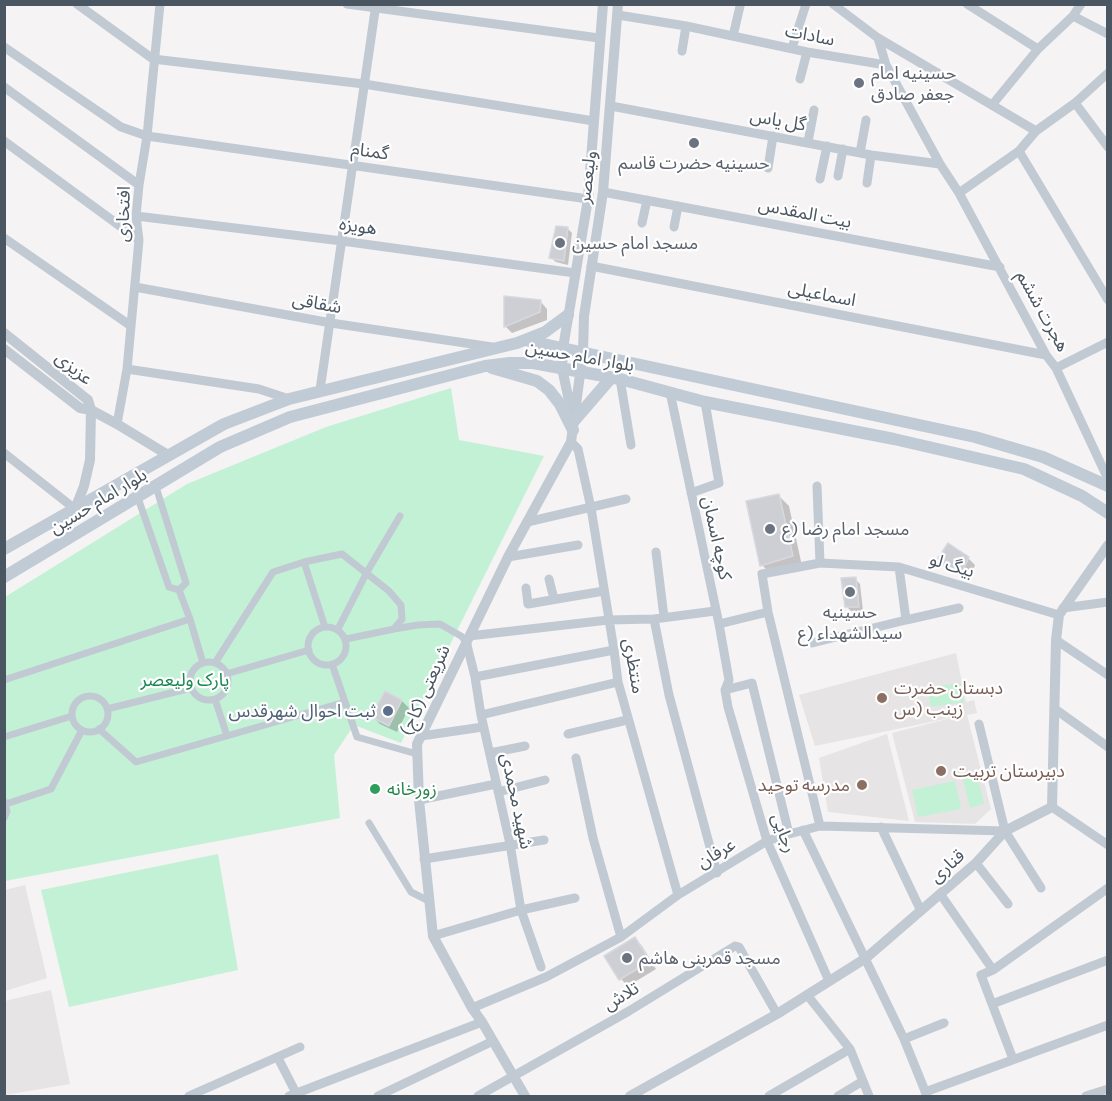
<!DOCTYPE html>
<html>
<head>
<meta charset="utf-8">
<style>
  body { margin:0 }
  #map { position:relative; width:1112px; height:1101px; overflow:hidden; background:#f5f3f3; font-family:Commissioner,sans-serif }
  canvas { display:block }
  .frame { position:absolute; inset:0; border:6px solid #4a5661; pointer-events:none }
</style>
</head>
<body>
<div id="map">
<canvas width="1112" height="1101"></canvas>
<div class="frame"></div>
</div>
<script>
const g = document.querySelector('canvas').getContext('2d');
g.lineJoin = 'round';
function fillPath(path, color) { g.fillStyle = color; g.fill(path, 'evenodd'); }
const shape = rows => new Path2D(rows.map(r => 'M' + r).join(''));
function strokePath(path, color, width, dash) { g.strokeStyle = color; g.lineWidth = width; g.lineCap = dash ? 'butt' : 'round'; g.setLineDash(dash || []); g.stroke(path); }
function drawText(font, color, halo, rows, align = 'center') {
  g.font = font + ' Commissioner,"Noto Sans Arabic",sans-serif'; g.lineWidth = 4.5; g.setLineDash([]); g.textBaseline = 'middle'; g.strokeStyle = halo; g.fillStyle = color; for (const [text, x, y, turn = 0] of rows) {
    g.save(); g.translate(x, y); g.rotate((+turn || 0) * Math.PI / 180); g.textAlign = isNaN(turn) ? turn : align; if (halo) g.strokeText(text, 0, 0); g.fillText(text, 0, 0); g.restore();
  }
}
fillPath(shape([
  [956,653,966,702,974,700,977,713,967,715,991,809,975,824,915,822,892,733,955,717,815,746,799,695],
  [887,734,909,821,828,812,819,758],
  [25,885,47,978,5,991,5,890],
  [51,990,70,1084,5,1095,5,1001]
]), '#e6e4e5');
fillPath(shape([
  [451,388,459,440,544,456,401,743,354,725,334,755,340,818,5,881,5,597,187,484,326,427],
  [961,683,964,702,931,707,927,688],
  [977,775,984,804,970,808,963,779],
  [955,781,961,809,918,817,912,790],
  [218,854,238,970,69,1007,41,890]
]), '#c3f1d5');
fillPath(shape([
  [568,229,572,233,568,265,556,262,551,258],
  [540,301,547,309,547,320,512,333,505,326],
  [779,496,789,506,802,566,772,575,762,565],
  [968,558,975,565,969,581,945,568,938,561],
  [855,579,860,584,863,611,851,611,847,607],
  [386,693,402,701,409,708,397,732,380,724,373,717],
  [635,939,642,946,656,969,628,986,621,979,606,956]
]), '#0003');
const building = shape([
  [556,226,568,227,564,261,549,258,556,226],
  [504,296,541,300,540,312,504,327,504,296],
  [779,494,793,556,760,566,746,501,779,494],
  [948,543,969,557,961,575,936,561,948,543],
  [856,577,859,607,845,607,841,578,856,577],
  [385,691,402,700,389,726,371,717,385,691],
  [635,937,650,961,619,980,604,956,635,937]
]);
fillPath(building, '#cdcfd5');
strokePath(building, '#d7d9de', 1.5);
strokePath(shape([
  [156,487,186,583,179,590,190,619,203,663],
  [138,498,169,587,179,590],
  '308 646a19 19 0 1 1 38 0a19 19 0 1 1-38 0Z',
  [325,627,304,562,342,554,389,591,401,605,402,619,394,629,346,639],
  [338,629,367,572,400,516],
  [394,629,418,625,440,624,461,636,466,641],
  '190 681a19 19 0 1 1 38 0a19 19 0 1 1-38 0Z',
  [215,663,273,572,304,562],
  [332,664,357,737,417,754],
  [226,674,309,650],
  [4,680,190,619],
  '72 714a18 18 0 1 1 36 0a18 18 0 1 1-36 0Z',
  [215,699,227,736],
  [107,709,191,688],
  [99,729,136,762,345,702],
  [4,737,72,716],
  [4,801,7,811,4,818],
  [6,804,51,789,82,730],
  [369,823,411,892,429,901]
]), '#c1cad2', 7);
strokePath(shape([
  [77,4,153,59,364,84,594,121],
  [347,4,599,38],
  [833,4,878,38,1036,131],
  [967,4,1038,49],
  [618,15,686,26,807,52,886,65,940,164,959,193,1046,355,1056,368,1108,479],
  [1073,16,1108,34],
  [733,36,740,6],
  [878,38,886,65],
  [4,47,121,127,147,136,588,199],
  [792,48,806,4],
  [682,51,686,26],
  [800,79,807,52],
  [4,87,139,185],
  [1075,103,1108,147],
  [992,105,1038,49,1073,16,1081,4],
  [611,106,871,155,940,164],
  [4,141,139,240],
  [808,142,814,110],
  [1019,151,1108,300],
  [860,153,866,120],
  [768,168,773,136],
  [838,176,843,149],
  [820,179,827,146],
  [867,183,871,155],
  [603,192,1000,267],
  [959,193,1019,151,1036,131,1075,103,1108,73],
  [136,216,342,241,575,273],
  [642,223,647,200],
  [674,227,678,206],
  [4,238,131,326],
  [591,266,1046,355],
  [135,287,331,323,492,347],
  [1056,368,1108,342],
  [127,369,259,389,289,399],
  [620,379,631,445],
  [320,390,376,4],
  [670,392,719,624,729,680,725,690,728,707,767,841,829,981],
  [117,424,127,369,139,240,136,216,139,185,147,136,160,4],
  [571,442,578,449,591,508,614,650,618,682,678,895],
  [4,453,75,509],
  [817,486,820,563],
  [691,493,719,483,705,402],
  [527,522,626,499],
  [656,552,664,617],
  [508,557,578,545],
  [549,579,554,599],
  [526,588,528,604,604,591],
  [1063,608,1108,602],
  [654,619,669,695,717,873],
  [906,620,959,608],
  [719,624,768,612],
  [469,636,608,620,654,619,715,611],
  [1056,640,1108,675],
  [466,641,475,677,481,715,510,844,521,910,541,967],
  [812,643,906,620,899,567],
  [475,677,614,650],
  [725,690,752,683,789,834],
  [1055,709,1108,747],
  [481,715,618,682],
  [979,724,1005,831,1041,888],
  [568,734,627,720],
  [421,736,483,727],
  [490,753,525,746],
  [576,758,593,838,621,937],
  [498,792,545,780],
  [419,800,496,784],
  [1052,807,1108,845],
  [820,826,768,612,762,574,820,563,899,567,1059,615],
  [881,827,921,911],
  [803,830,904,1039,927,1096],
  [424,859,544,840],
  [976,863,1008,904],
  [941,895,993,970],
  [433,936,521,910,575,898],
  [808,996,850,1049,869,1096],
  [992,1004,1108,960],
  [472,1008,546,977,621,937,678,895,767,841,789,834,820,826,1005,831],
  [904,1039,944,1023],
  [278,1058,296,1093],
  [1013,1059,981,975,993,970,1108,888],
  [925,1092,1108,1025],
  [189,1096,300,1047],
  [289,1096,482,1022],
  [378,1096,493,1041],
  [478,1096,629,1011,735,946,739,947,777,1014],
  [769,1096,850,1049],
  [838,1096,863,1081],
  [1086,1096,1108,1089]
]), '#c1cad2', 9);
strokePath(shape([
  [4,333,88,400,91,410,90,460,84,486,75,509],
  [4,349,80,408,91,410,117,424,168,455],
  [572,415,562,368,563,348,588,199,603,4],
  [525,1096,482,1022,472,1008,433,936,419,800,417,744,508,557,571,442,583,352,584,316,603,192,618,4],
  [630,1096,777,1014,866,958,976,863,1005,831,1052,807,1056,640,1059,615,1108,545]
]), '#c1cad2', 10);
strokePath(shape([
  [525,340,975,437,1043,457,1108,486],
  [492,368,537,381,549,390,560,404,573,430],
  [573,422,611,378],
  [4,549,224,424,289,399,517,343,545,332,568,315],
  [4,577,220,447,290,417,485,366,510,363,533,363,620,379,705,402,894,439,1024,469,1082,496,1108,513]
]), '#c1cbd6', 12);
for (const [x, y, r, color] of [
  [859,83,6,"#6b7280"],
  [694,143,6,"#6b7280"],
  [560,243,6,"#6b7280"],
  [770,529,6,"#6b7280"],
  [850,592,6,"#6b7280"],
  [882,698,6,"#8d6e63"],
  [388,711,6,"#5c6f8a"],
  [941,771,6,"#8d6e63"],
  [862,785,6,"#8d6e63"],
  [375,789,6,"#2e9e5b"],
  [627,958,6,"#6b7280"]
]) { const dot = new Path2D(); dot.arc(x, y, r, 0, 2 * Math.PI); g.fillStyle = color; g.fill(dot); strokePath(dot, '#fff', 2); }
drawText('18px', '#4a5661', '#fff', [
  ["سادات",810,35,11],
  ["گل یاس",778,120,10],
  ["گمنام",370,151,8],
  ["ولیعصر",587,177,-83],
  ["بیت المقدس",805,213,11],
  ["افتخاری",123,214,-88],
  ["هویزه",358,226,8],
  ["اسماعیلی",822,294,11],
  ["شقاقی",317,303,10],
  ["هجرت ششم",1043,311,61],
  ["بلوار امام حسین",580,356,10],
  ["عزیزی",74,368,39],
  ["بلوار امام حسین",98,501,-31],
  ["کوچه اسمان",717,538,78],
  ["بیگ لو",952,565,17],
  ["منتظری",634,666,80],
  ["شریعتی (کاج)",425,690,-66],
  ["شهید محمدی",517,801,78],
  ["رجایی",784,833,70],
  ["عرفان",716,853,-31],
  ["قناری",947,866,-42],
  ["تلاش",621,996,-31]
]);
drawText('18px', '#5b616d', '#fff', [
  ["حسینیه امام",871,73],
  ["جعفر صادق",871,94],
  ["حسینیه حضرت قاسم",694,163,"center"],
  ["مسجد امام حسین",572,243],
  ["مسجد امام رضا (ع",782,529],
  ["حسینیه",850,612,"center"],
  ["سیدالشهداء (ع",850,633,"center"],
  ["مسجد قمربنی هاشم",639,958]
], 'left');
drawText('18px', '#17864f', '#fff', [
  ["پارک ولیعصر",185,680]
]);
drawText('18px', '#785e54', '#fff', [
  ["دبستان حضرت",894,688],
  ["زینب (س",894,709],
  ["دبیرستان تربیت",953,771],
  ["مدرسه توحید",850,785,"right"]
], 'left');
drawText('18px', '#4e5e75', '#fff', [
  ["ثبت احوال شهرقدس",376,711]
], 'right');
drawText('18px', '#27864d', '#fff', [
  ["زورخانه",387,789]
], 'left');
</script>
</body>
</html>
